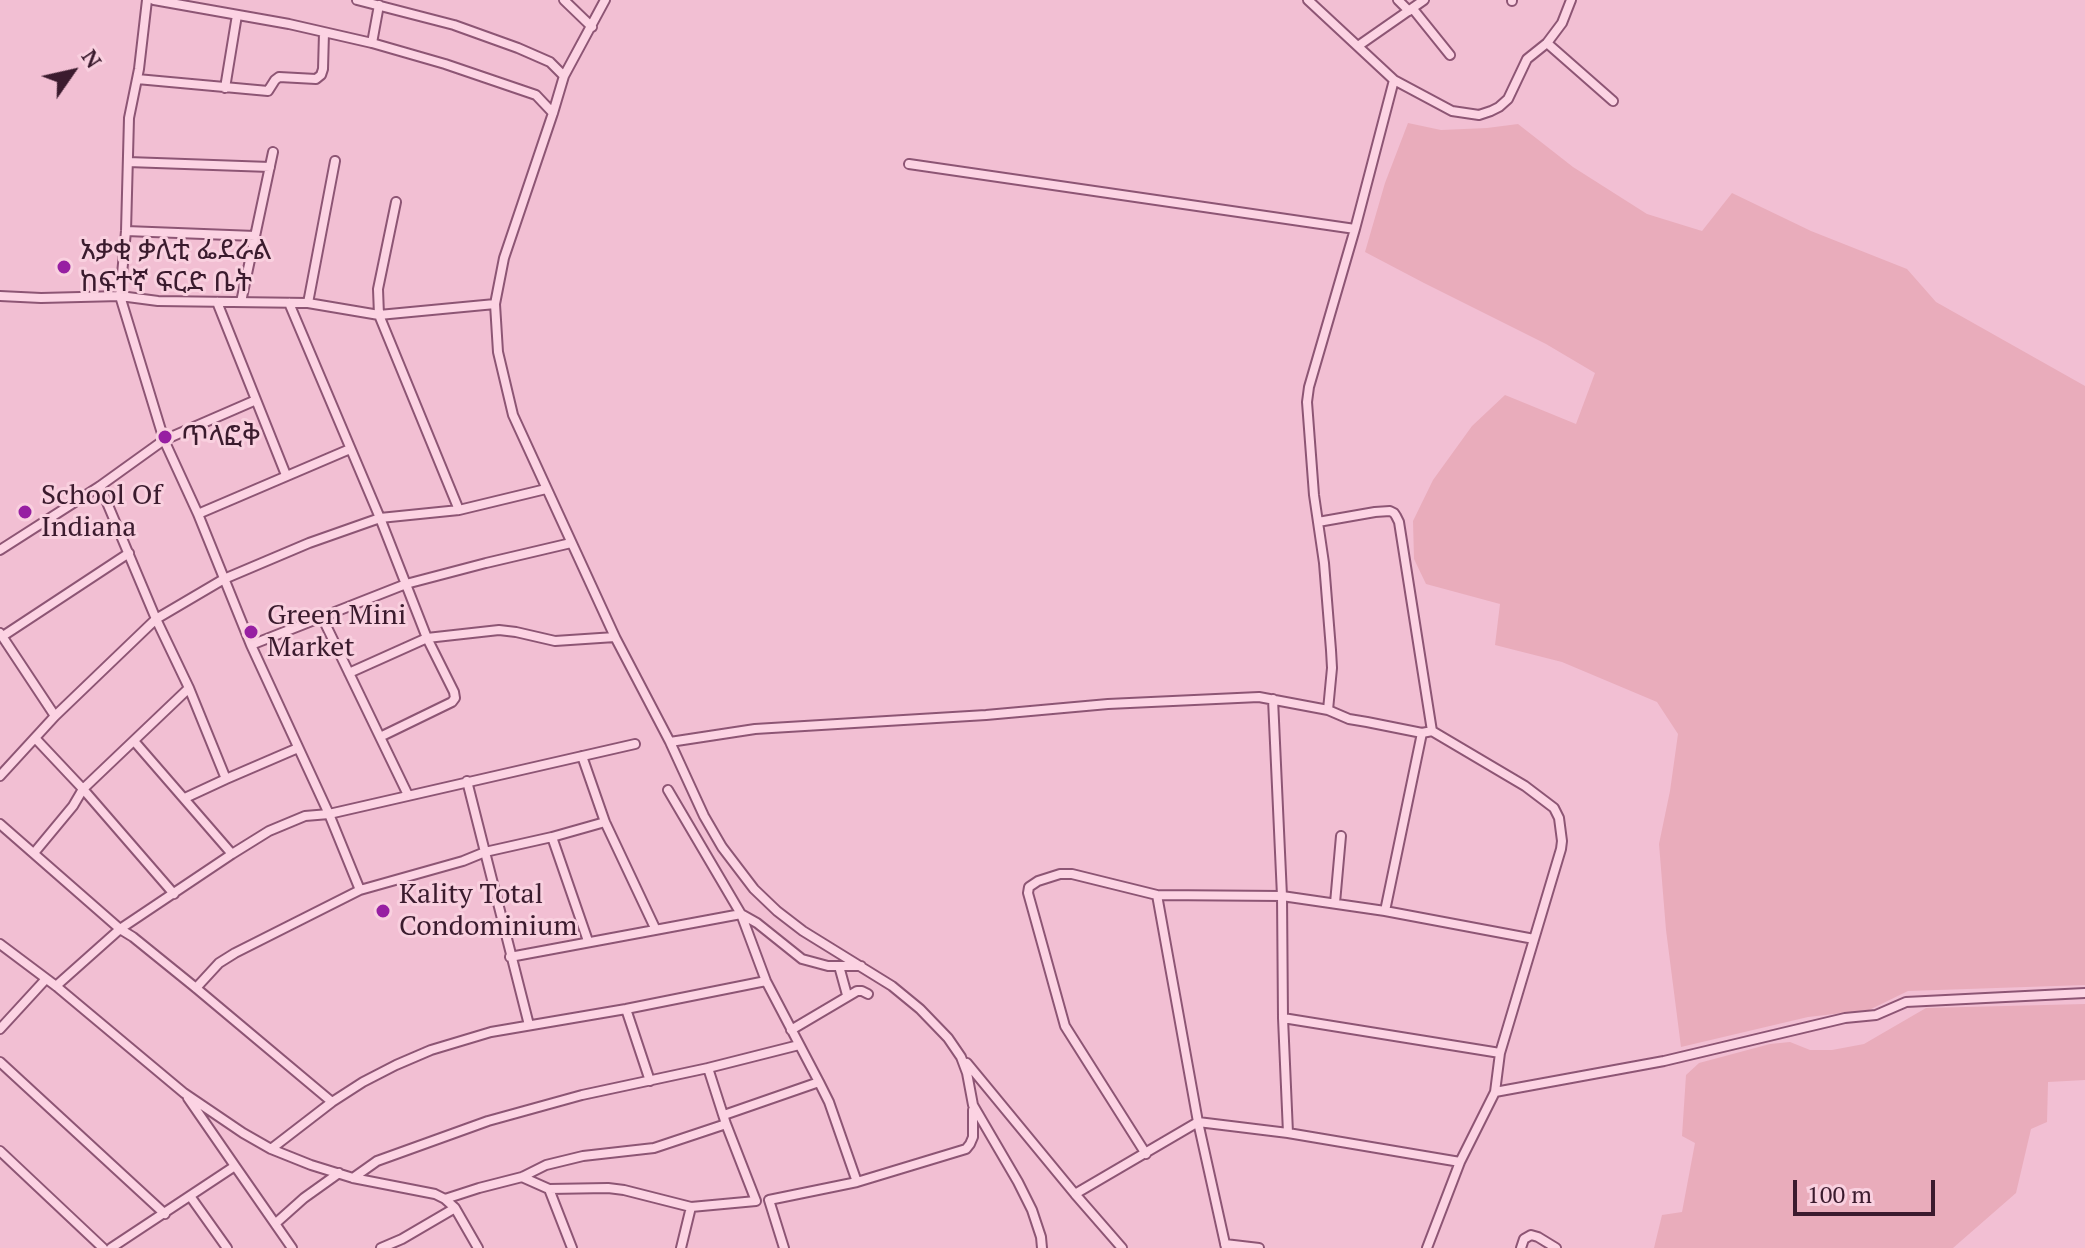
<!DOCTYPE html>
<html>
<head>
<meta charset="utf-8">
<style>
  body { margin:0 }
  #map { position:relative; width:2085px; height:1248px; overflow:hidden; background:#f2bfd3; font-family:"PT Serif",serif }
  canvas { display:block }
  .north { position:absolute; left:32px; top:32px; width:80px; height:80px; -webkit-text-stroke:6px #f9d0df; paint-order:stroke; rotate:56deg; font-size:22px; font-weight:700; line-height:32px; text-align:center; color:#3b1b2e }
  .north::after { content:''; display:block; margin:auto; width:28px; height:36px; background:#3b1b2e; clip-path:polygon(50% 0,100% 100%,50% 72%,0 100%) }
  .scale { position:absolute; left:1793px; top:1180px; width:142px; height:36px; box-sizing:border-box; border:4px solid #3b1b2e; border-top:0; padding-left:10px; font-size:24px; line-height:28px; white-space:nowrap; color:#3b1b2e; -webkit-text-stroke:6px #f9d0df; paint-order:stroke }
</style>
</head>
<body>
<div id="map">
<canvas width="2085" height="1248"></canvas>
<div class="north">N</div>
<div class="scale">100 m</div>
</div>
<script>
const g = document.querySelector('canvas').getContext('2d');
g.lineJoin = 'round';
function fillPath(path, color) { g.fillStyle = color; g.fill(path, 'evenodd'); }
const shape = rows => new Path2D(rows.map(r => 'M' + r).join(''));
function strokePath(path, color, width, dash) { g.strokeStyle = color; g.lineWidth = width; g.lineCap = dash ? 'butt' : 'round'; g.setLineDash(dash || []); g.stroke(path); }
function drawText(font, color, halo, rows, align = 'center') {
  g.font = font + ' "PT Serif","Noto Sans Ethiopic",serif'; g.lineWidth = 6; g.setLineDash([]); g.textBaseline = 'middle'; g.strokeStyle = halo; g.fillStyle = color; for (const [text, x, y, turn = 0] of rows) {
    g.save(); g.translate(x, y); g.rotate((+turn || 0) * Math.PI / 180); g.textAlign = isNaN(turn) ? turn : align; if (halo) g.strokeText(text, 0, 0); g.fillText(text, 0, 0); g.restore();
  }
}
fillPath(shape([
  [1408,123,1441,130,1487,128,1518,124,1573,167,1647,214,1702,231,1732,193,1811,231,1907,269,1936,302,2085,386,2085,985,1908,991,1869,1010,1808,1017,1681,1047,1666,930,1659,844,1670,791,1678,734,1657,702,1562,662,1495,645,1500,604,1426,584,1414,559,1413,521,1433,480,1472,426,1505,395,1576,424,1595,373,1546,344,1424,283,1365,252,1385,183],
  [2085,1004,2085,1080,2048,1082,2047,1122,2031,1129,2016,1193,1953,1248,1654,1248,1662,1215,1682,1212,1695,1143,1682,1136,1686,1075,1699,1063,1770,1044,1790,1042,1810,1050,1832,1050,1864,1044,1926,1008]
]), '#e9acbb');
const street = shape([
  [154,0,289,24,372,43,445,64,536,95,553,113],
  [357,0,454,25,518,48,550,62,564,76],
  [564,0,592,27],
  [605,0,564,76,553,113,504,258,495,304,498,352,513,415,615,637,670,742,704,816,722,847,754,889,777,911,803,931,892,986,920,1009,948,1038,961,1057,967,1073,973,1105,1018,1182,1032,1210,1041,1237,1042,1248],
  [1398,0,1409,11],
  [1512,0,1512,1],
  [1413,9,1450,55],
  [372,43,379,5],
  [1547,43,1613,101],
  [1358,46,1424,0],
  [137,79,268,91,275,80,279,77,316,79,321,75,323,69,324,33],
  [1394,80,1452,111,1479,115,1491,111,1499,107,1508,99,1527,59,1547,43,1562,23,1571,0],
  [225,88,237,15],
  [128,162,270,167],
  [909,164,1355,229],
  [396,202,378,289,379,315,459,510],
  [126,231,255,236],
  [0,296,41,298,120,296,126,231,129,118,139,69,147,0],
  [217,302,286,475],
  [241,302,273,152],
  [289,303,380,518,427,638,499,630,516,632,555,641,615,637],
  [308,303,335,161],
  [256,400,164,440,120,296,158,301,308,303,379,315,495,304],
  [100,486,156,619,189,688,226,779,298,748],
  [198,514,350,449],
  [1318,522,1375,512,1390,511,1394,513,1396,516,1399,522,1432,731],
  [0,550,100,486,164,440,198,514,251,645,329,814,360,890,235,953,219,963,196,988],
  [322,617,408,795],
  [0,633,55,716],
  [3,636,129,553],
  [251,645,406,584,486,563,571,543],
  [349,673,427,638,454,692,455,698,452,702,380,737],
  [1273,699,1282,896,1283,1018,1288,1133],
  [1328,710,1349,719,1367,722,1422,733,1432,731,1525,786,1554,808,1559,818,1562,841,1561,849,1500,1053,1495,1092,1460,1162,1427,1248],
  [35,738,83,789,174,894],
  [134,741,232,854],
  [670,742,755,729,986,715,1108,704,1259,697,1328,710,1332,668,1331,650,1324,563,1314,495,1307,402,1309,387,1355,229,1394,80,1308,0],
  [582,756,605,822,655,928],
  [0,776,55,716,156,619,224,579,309,543,380,518,459,510,546,489],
  [467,781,485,852,552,837,605,822],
  [668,790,741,914,766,981,819,1082,724,1115],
  [185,798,226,779],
  [0,824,120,929,133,937,196,988,332,1102],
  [552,837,588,941],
  [34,853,73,806,83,789,189,688],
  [360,890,463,861,485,852,529,1025],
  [1157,895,1198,1122,1226,1248],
  [1335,903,1341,836],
  [1385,911,1422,733],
  [0,944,56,986,184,1093,243,1133,271,1149,311,1165,353,1178,435,1194,445,1199,455,1208,478,1248],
  [510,957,741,914,757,923,802,959,828,966,861,966],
  [839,966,847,995],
  [56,986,120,929,232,854,269,831,305,816,329,814,635,744],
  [626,1009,650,1081],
  [1283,1018,1500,1053],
  [0,1029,45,980],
  [791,1030,857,991,862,991,868,994],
  [0,1062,165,1214],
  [967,1063,1075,1194,1122,1248],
  [708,1068,799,1045],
  [819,1082,829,1102,857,1182],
  [1495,1092,1664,1061,1845,1018,1876,1015,1906,1002,2085,993],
  [271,1149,332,1102,363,1082,396,1065,431,1050,491,1032,626,1009,766,981],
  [0,1151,103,1248],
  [1146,1154,1065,1026,1028,893,1029,887,1038,881,1060,874,1072,874,1157,895,1282,896,1385,911,1534,939],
  [235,1166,292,1248],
  [522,1177,549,1189,608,1188,624,1190,691,1207,756,1201,726,1124],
  [353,1178,377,1161,488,1121,582,1095,708,1068,726,1124,654,1148,583,1156,546,1165,522,1177,479,1188,445,1199],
  [549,1189,572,1248],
  [1075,1194,1198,1122,1288,1133,1460,1162],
  [190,1196,227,1248],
  [276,1223,304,1198,339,1173],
  [1225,1244,1259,1248],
  [111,1248,235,1166,188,1098],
  [381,1248,402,1239,455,1208],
  [681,1248,691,1207],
  [784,1248,769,1200,857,1182,966,1149,970,1144,973,1137,973,1110],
  [1521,1248,1524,1239,1531,1235,1538,1237,1556,1248]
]);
strokePath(street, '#8d5574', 12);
strokePath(street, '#fcd3e3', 8);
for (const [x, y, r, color] of [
  [64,267,8,"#971fa2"],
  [165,437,8,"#971fa2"],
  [25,512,8,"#971fa2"],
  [251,632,8,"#971fa2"],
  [383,911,8,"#971fa2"]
]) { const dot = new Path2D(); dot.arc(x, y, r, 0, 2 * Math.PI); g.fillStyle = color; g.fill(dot); strokePath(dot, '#f9d0df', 3); }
drawText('28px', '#3b1b2e', '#f9d0df', [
  ["አቃቂ ቃሊቲ ፌደራል",80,251],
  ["ከፍተኛ ፍርድ ቤት",80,283],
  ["ጥላፎቅ",181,437],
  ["School Of",41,496],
  ["Indiana",41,528],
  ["Green Mini",267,616],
  ["Market",267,648],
  ["Kality Total",399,895],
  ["Condominium",399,927]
], 'left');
</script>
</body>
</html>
